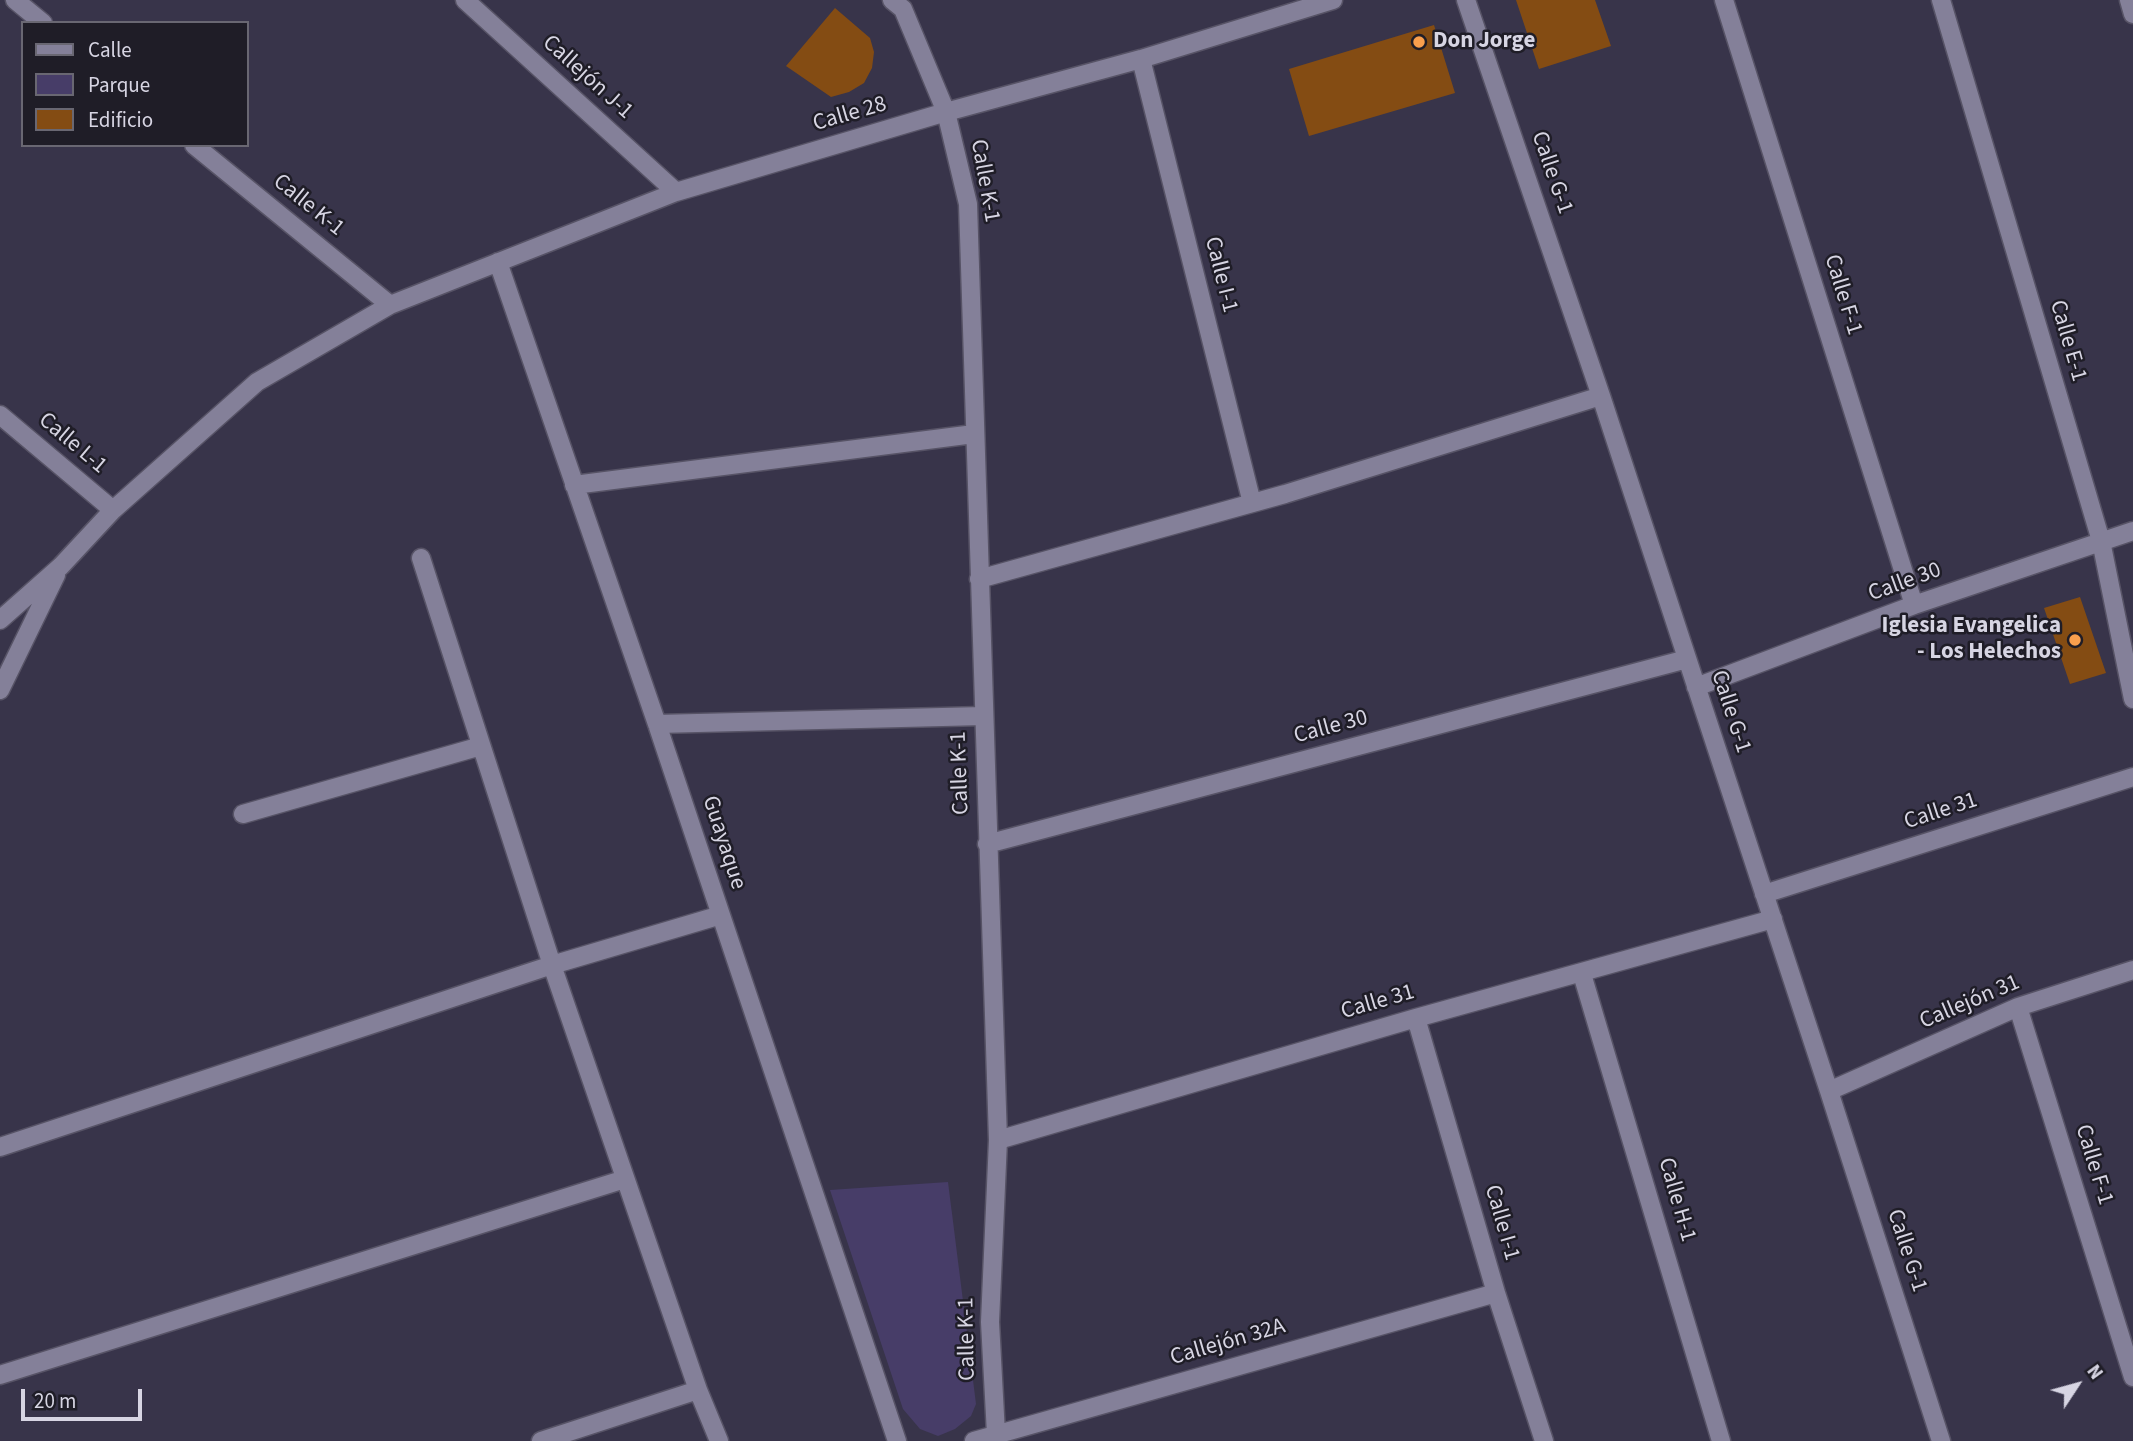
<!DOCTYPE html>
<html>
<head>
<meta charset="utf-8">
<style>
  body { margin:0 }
  #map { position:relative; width:2133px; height:1441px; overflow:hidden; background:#38344a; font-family:"Source Sans 3",sans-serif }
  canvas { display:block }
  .legend { position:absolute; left:21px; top:21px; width:228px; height:126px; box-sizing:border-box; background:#1f1d27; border:2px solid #696772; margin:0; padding:9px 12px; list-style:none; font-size:21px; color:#d7d5e3 }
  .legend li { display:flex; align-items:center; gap:14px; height:35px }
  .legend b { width:35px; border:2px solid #696772 }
  .north { position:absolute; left:2042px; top:1350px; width:70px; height:70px; -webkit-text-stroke:5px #1f1d27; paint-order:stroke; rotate:54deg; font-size:19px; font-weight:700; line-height:28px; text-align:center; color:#d7d5e3 }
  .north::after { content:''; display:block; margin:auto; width:24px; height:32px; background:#d7d5e3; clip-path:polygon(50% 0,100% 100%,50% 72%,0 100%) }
  .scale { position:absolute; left:21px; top:1389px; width:121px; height:32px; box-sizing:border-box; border:4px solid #d7d5e3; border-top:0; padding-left:9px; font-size:21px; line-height:24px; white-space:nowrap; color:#d7d5e3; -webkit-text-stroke:5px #1f1d27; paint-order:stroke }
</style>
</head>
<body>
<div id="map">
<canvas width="2133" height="1441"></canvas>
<ul class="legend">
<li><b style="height:9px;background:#848099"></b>Calle</li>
<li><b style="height:19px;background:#473d68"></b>Parque</li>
<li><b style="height:19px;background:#844c13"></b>Edificio</li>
</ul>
<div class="north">N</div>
<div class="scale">20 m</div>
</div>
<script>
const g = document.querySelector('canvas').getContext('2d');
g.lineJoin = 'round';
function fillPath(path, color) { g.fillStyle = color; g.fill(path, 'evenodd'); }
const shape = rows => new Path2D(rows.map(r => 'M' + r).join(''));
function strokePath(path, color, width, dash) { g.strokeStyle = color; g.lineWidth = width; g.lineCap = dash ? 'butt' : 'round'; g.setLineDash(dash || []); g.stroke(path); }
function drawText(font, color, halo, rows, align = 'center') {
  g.font = font + ' "Source Sans 3",sans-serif'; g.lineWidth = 5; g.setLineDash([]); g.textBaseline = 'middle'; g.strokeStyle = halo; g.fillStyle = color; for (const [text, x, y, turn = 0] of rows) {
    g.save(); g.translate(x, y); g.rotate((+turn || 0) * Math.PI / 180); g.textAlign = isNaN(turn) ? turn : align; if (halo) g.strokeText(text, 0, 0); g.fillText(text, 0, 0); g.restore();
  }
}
fillPath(shape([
  [948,1182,976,1404,971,1416,955,1429,938,1436,920,1429,903,1409,830,1190]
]), '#473d68');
fillPath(shape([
  [1516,0,1595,0,1611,46,1539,69],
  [835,8,870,38,874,52,872,68,864,83,849,92,831,97,786,66],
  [1434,25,1455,93,1309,136,1289,69],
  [2080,597,2106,673,2070,684,2044,608]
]), '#844c13');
const minor = shape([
  [15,0,43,23],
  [465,0,676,192],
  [892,0,903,9,946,112,968,204,998,1140,990,1322,996,1434],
  [1466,0,1601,396,1829,1091,1941,1441],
  [1724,0,1914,605],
  [1941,0,2101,541,2133,699],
  [2129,0,2133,14],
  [1141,59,1252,503],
  [194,145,390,305],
  [498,262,657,724,897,1441],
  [0,415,113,510],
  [574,485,974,434],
  [421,558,552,965,698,1390,541,1441],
  [979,579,1285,494,1601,396],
  [0,620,61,566,113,510,257,382,390,305,676,192,946,112,1141,59,1333,0],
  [1696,687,1914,605,2133,531],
  [0,690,56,575],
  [657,724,983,716],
  [243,814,481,746],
  [987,844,1687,659],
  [1764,894,2133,777],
  [1582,974,1721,1441],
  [2018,1007,2133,1377],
  [1416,1018,1496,1293,1544,1441],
  [1829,1091,2018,1007,2133,970],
  [998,1140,1416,1018,1773,919],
  [0,1147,552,965,721,915],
  [0,1375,625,1179],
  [698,1390,719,1441],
  [974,1441,1496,1293]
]);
strokePath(minor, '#575366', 21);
strokePath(minor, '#848099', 18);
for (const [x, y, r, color] of [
  [1419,42,7,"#f99f4d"],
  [2075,640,7,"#f99f4d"]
]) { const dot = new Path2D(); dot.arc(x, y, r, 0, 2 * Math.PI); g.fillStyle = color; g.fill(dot); strokePath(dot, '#1f1d27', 2.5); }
drawText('bold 23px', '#d7d5e3', '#1f1d27', [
  ["Don Jorge",1433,42],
  ["Iglesia Evangelica",2061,627,"right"],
  ["- Los Helechos",2061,653,"right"]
], 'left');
drawText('23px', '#d7d5e3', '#1f1d27', [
  ["Callejón J-1",587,78,42],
  ["Calle 28",850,115,-16],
  ["Calle G-1",1551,173,71],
  ["Calle K-1",984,181,80],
  ["Calle K-1",308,206,39],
  ["Calle I-1",1220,275,76],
  ["Calle F-1",1842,295,73],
  ["Calle E-1",2067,341,74],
  ["Calle L-1",72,444,40],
  ["Calle 30",1905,583,-20],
  ["Calle G-1",1730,712,72],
  ["Calle 30",1331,728,-15],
  ["Calle K-1",961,773,-92],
  ["Calle 31",1941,812,-18],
  ["Guayaque",723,843,72],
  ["Calle 31",1378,1003,-16],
  ["Callejón 31",1970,1003,-23],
  ["Calle F-1",2093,1165,73],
  ["Calle H-1",1676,1200,74],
  ["Calle I-1",1501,1223,74],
  ["Calle G-1",1906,1251,72],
  ["Calle K-1",968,1339,-91],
  ["Callejón 32A",1228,1343,-16]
]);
</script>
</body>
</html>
